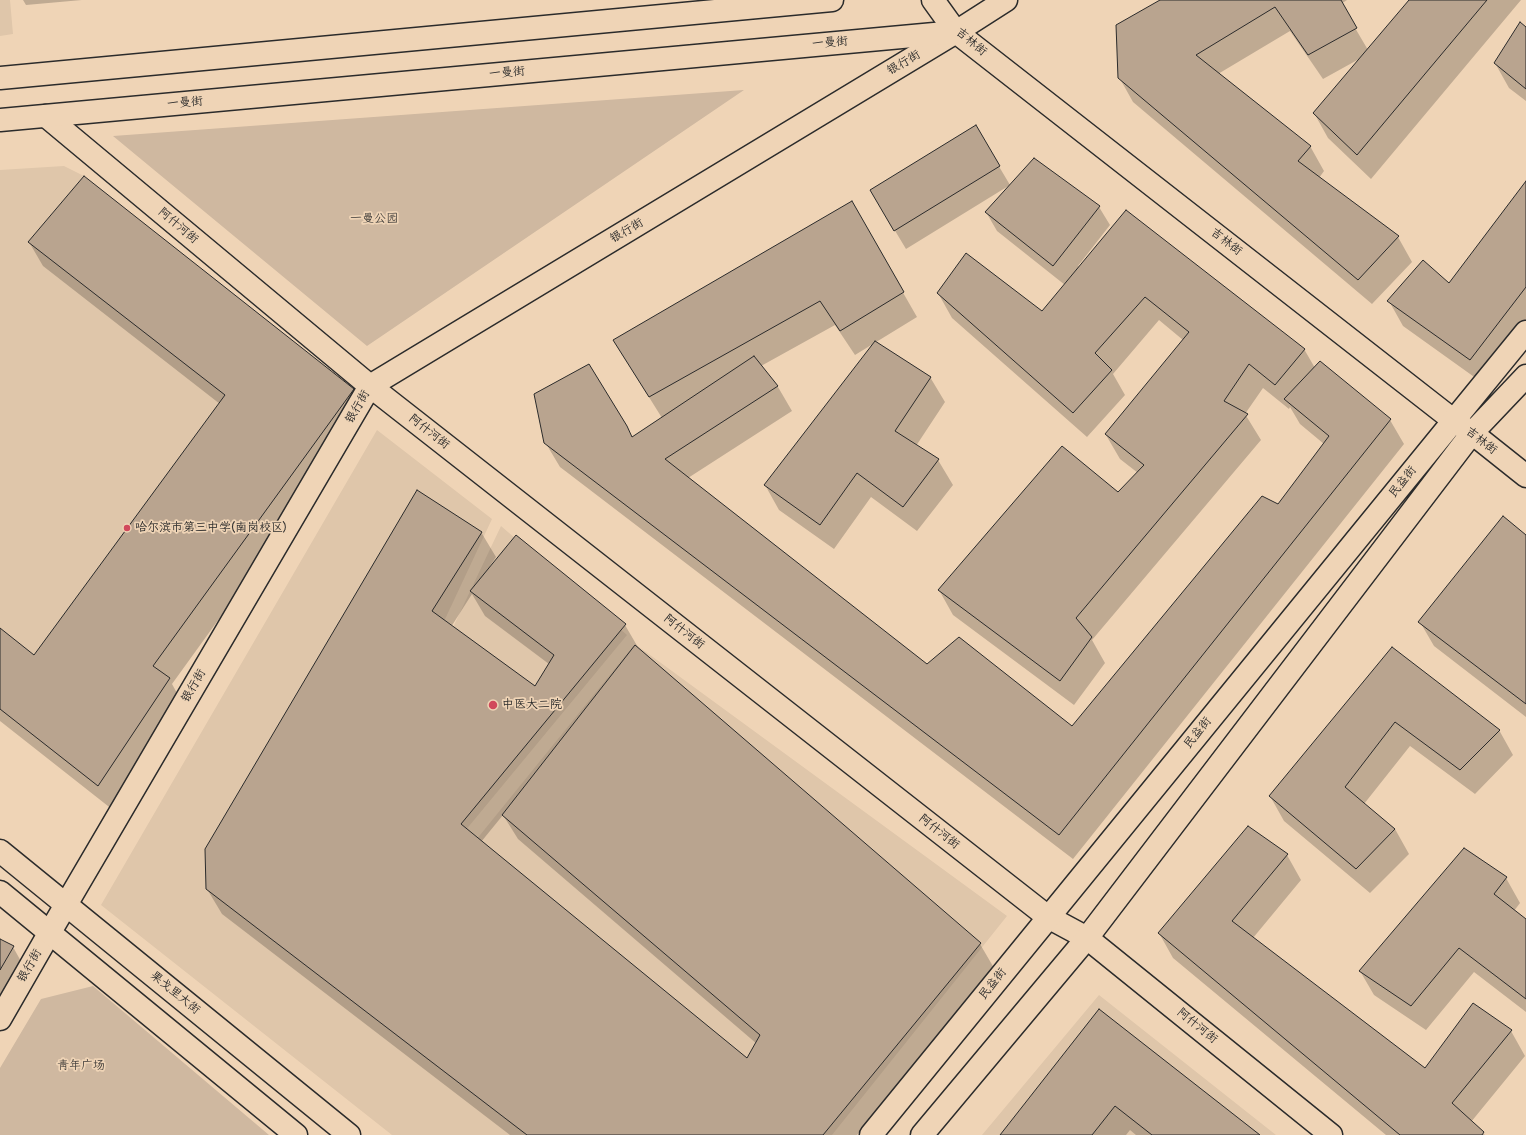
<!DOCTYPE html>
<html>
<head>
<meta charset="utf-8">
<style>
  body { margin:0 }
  canvas { display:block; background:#efd4b6 }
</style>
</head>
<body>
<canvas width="1526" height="1135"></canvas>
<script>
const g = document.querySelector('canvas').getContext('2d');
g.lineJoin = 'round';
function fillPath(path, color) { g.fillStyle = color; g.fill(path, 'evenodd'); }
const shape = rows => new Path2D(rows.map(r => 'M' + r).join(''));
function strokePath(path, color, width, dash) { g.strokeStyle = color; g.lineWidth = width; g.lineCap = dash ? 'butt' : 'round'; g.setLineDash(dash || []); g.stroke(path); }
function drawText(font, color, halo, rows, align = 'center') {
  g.font = font + ' Pangolin,"LXGW WenKai TC",sans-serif'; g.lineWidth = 3.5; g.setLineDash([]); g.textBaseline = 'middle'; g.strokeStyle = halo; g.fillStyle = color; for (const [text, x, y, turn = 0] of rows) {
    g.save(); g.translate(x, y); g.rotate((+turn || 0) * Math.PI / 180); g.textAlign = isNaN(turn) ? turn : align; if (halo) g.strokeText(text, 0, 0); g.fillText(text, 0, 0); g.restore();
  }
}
fillPath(shape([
  [0,0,10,0,13,34,0,36],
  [64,166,84,176,354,389,153,666,170,678,98,786,0,709,0,170],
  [377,430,492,519,371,777,463,856,635,644,1007,916,832,1135,392,1135,101,905],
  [501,526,627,635,460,837,383,775],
  [1099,995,1276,1135,982,1135]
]), '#dfc6aa');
fillPath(shape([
  [744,90,367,346,113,136],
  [93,986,269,1135,0,1135,0,1068,41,999]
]), '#cfb8a0');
fillPath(shape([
  [23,0,82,0,26,5],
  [1162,0,1347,0,1341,4,1368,50,1410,0,1521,0,1371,179,1328,138,1314,113,1361,58,1323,79,1290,31,1218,74,1310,146,1324,171,1319,178,1398,237,1412,262,1372,304,1133,102,1119,77],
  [1526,28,1526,101,1509,88,1495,63],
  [975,126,1010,185,906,249,882,209],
  [1526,183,1526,330,1484,384,1403,326,1389,301,1449,284],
  [851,202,917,317,855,355,835,325,761,366,778,387,792,411,688,478,927,665,1072,727,1279,505,1324,444,1300,424,1290,407,1289,409,1263,388,1245,414,1261,440,1092,640,1105,663,1074,705,953,615,939,590,1118,494,1138,473,1120,459,1106,435,1183,340,1159,320,1113,374,1125,395,1087,437,952,318,938,293,1042,312,1065,285,997,231,986,212,1099,207,1110,225,1078,266,1080,267,1304,349,1315,368,1390,420,1404,444,1073,859,560,467,545,442,626,427,632,438,662,418,614,341],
  [29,242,353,390,367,414,172,684,183,704,113,810,0,721,0,629,34,656,220,404,43,266],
  [930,377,945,402,916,446,938,460,953,485,917,531,871,497,834,549,779,510,765,485],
  [481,532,496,557,490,566,491,567,625,625,639,649,980,944,994,968,857,1135,510,1135,222,914,207,889],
  [472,594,485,616,549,664,535,687,451,627],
  [503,815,518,839,757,1044,747,1060,481,842],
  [1526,536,1526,717,1434,646,1420,622],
  [1392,649,1499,730,1513,755,1475,794,1410,746,1364,804,1395,829,1409,854,1370,893,1284,821,1270,796],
  [1287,855,1301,880,1253,938,1425,1070,1473,1005,1511,1031,1525,1056,1471,1122,1485,1135,1386,1135,1173,958,1159,933],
  [1506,878,1520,903,1514,911,1526,920,1526,1012,1474,972,1426,1030,1374,995,1360,971],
  [0,940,13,947,27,972,0,1019],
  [1099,1010,1259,1135,1136,1135,1130,1130,1126,1135,1001,1135]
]), '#0003');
const building = shape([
  [1160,0,1341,0,1357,28,1308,55,1275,7,1196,55,1311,146,1298,161,1399,236,1358,280,1118,78,1116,25,1160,0],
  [1409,0,1487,0,1357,155,1313,113,1409,0],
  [1520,22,1526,27,1526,89,1494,63,1520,22],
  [976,125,1000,166,894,231,870,190,976,125],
  [1034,158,1100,206,1053,266,985,212,1034,158],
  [84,176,354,389,153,666,170,678,98,786,0,709,0,628,34,655,225,395,28,242,84,176],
  [1526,181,1526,287,1470,360,1387,301,1423,260,1449,283,1526,181],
  [852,201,904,292,840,331,820,301,649,397,613,340,852,201],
  [1126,210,1305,349,1275,385,1249,364,1224,401,1248,414,1076,618,1092,637,1060,681,938,590,1062,446,1118,492,1144,465,1105,434,1189,332,1145,297,1095,353,1112,370,1073,413,937,293,966,253,1042,311,1126,210],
  [875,341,931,377,895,431,939,459,903,507,857,473,820,525,764,485,875,341],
  [754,356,778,386,665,459,927,664,959,637,1072,726,1262,496,1278,504,1329,436,1284,399,1320,361,1391,419,1059,835,544,443,534,394,589,364,627,426,632,437,754,356],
  [417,490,482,532,432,611,535,686,554,655,470,591,516,535,626,624,461,824,747,1058,760,1035,502,815,635,645,981,943,823,1135,527,1135,206,889,205,849,417,490],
  [1503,516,1526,535,1526,704,1418,622,1503,516],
  [1392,647,1500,730,1460,770,1395,722,1345,787,1395,829,1356,869,1269,796,1392,647],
  [1248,826,1288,854,1232,921,1425,1068,1473,1003,1512,1030,1452,1103,1484,1132,1482,1135,1400,1135,1158,933,1248,826],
  [1464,848,1507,877,1494,894,1526,919,1526,999,1459,948,1411,1006,1359,971,1464,848],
  [0,939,14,946,0,970,0,939],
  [1099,1009,1260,1135,1152,1135,1115,1106,1092,1135,1000,1135,1099,1009]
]);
fillPath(building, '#b9a48f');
strokePath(building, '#2b2b2b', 1);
const minor = shape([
  [933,0,956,32,1453,420,1472,433,1526,476],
  [46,116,370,386,1048,917,1087,938,1331,1135],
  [0,1019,50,932,370,386,956,32]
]);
const major = shape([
  [0,78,832,0],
  [0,120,956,32,1006,0],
  [0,851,349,1135],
  [0,892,296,1135],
  [871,1135,1526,332],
  [922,1135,1087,938,1472,433,1526,376]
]);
strokePath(minor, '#2b2b2b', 25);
strokePath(major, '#2b2b2b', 25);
strokePath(minor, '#efd4b6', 22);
strokePath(major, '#efd4b6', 22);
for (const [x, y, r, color] of [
  [127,528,4,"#d1495b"],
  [493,705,5,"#d1495b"]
]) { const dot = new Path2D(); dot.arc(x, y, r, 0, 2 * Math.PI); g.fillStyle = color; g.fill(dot); strokePath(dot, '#efd4b6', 1.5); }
drawText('12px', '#2b2b2b', '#efd4b6', [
  ["吉林街",971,42,40],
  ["一曼街",830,43,-5],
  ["银行街",904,63,-31],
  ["一曼街",507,73,-5],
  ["一曼街",185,103,-5],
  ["阿什河街",178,226,40],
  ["银行街",627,231,-31],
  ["吉林街",1226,242,38],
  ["银行街",358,407,-60],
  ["阿什河街",429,432,38],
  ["吉林街",1481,441,38],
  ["民益街",1403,482,-51],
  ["阿什河街",684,632,38],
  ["银行街",194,686,-60],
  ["民益街",1198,733,-51],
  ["阿什河街",939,832,38],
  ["银行街",30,966,-60],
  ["民益街",993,984,-51],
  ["果戈里大街",175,993,39],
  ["阿什河街",1197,1026,39]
]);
drawText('12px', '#44403d', '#efd4b6', [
  ["一曼公园",374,219],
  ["青年广场",81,1066]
]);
drawText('12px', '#2b2b2b', '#efd4b6', [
  ["哈尔滨市第三中学(南岗校区)",135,528],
  ["中医大二院",502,705]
], 'left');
</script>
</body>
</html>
